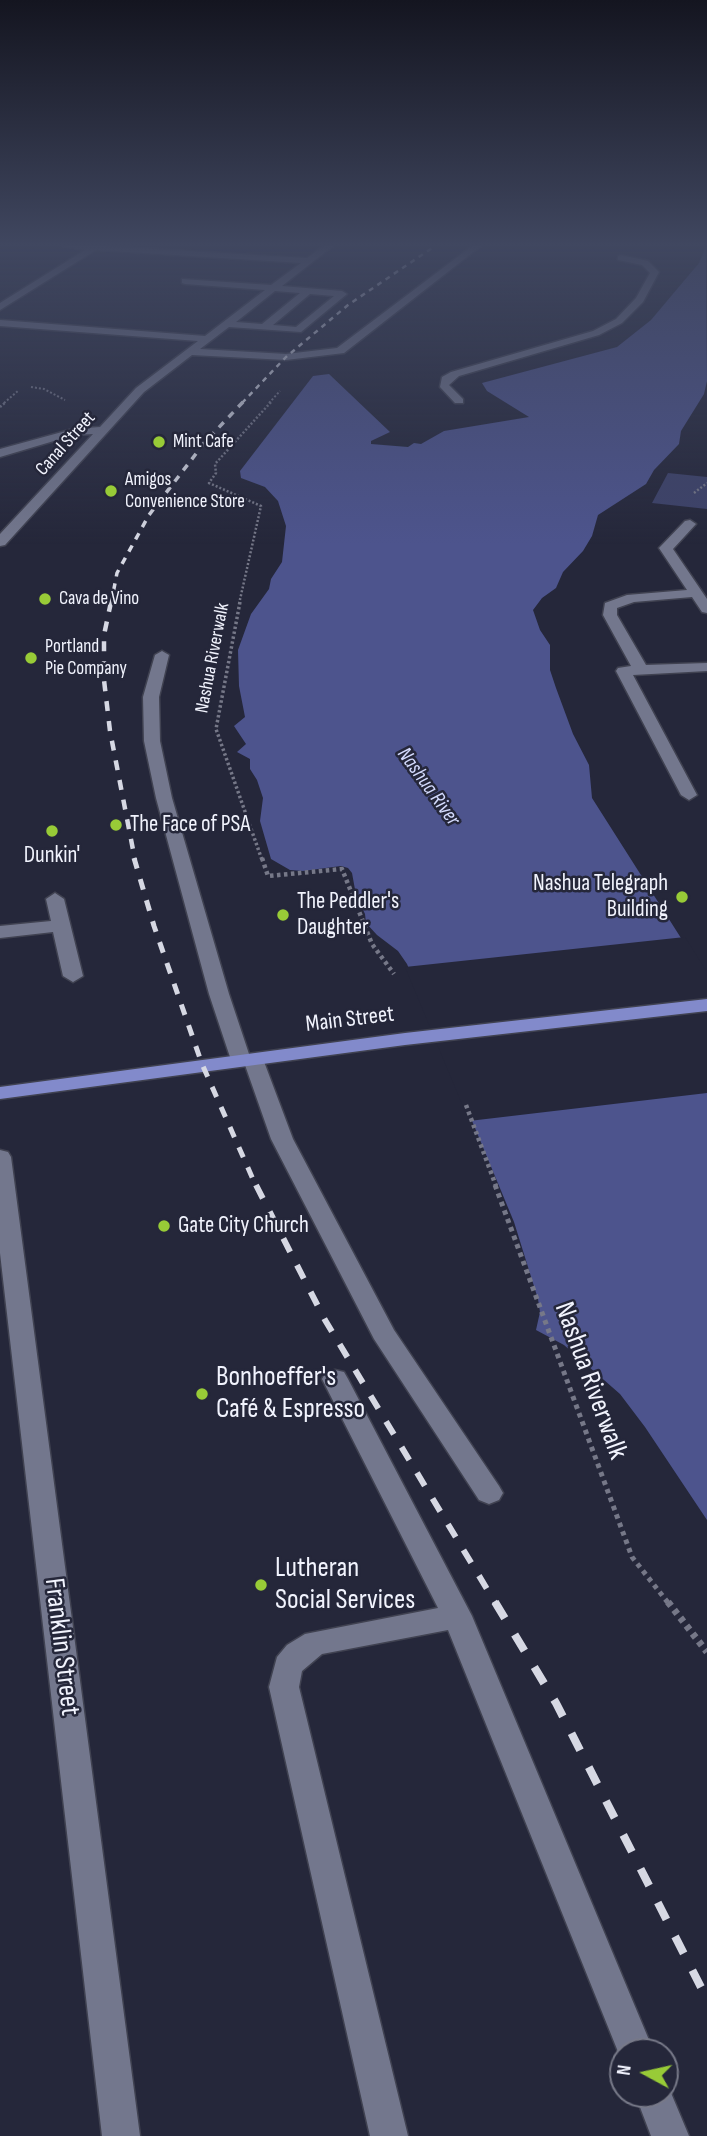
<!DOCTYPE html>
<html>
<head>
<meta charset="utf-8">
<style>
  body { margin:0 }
  #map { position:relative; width:707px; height:2136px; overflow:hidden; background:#25273a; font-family:"Sofia Sans Condensed",sans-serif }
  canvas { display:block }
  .north { position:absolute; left:609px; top:2038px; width:70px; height:70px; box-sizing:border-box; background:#25273a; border:2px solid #777988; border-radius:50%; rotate:278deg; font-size:19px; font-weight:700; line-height:28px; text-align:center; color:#f1f3fd }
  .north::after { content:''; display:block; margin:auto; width:24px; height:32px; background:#98cb37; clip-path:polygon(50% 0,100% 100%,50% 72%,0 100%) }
</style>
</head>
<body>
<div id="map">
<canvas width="707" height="2136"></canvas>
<div class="north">N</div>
</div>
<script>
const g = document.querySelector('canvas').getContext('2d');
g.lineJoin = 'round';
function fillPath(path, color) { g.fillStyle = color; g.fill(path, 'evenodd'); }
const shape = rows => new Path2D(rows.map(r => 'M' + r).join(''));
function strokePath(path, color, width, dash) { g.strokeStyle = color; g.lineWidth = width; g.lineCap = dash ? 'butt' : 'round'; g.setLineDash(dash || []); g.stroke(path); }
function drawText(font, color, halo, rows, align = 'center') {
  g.font = font + ' "Sofia Sans Condensed",sans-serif'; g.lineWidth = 5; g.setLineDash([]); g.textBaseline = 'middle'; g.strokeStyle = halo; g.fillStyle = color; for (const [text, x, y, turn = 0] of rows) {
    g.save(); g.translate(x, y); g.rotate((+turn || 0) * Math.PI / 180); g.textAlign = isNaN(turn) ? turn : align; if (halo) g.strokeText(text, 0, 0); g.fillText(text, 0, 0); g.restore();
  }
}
fillPath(shape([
  [668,473,707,477,707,509,652,503]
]), '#3d4269');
fillPath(shape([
  [706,246,707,381,704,394,681,431,679,444,654,470,646,484,598,515,592,536,583,551,563,572,556,588,542,598,533,610,540,630,550,645,550,670,556,688,573,734,589,765,592,798,707,979,707,1520,645,1427,620,1394,564,1345,536,1330,540,1312,538,1299,514,1222,407,964,398,951,377,935,366,923,365,914,356,895,352,873,348,868,341,866,303,871,290,870,271,859,260,821,263,798,257,780,250,769,250,759,237,752,246,744,234,726,245,717,239,686,238,650,251,614,269,589,271,579,282,562,286,526,278,501,265,487,241,478,240,471,313,376,329,374,390,432,371,441,371,444,408,447,414,443,421,444,444,431,529,417,487,391,482,383,617,347,651,320,699,263]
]), '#4d548d');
fillPath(shape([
  [685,937,707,972,707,1093,469,1121,405,967]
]), '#25273a');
const minor = shape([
  [63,246,103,246,307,258,324,246,333,246,282,286,342,291,347,294,301,332,229,327,200,349,286,354,337,348,472,246,481,246,344,353,286,360,192,355,144,392,5,545,0,546,0,534,93,434,74,435,0,457,0,449,73,429,100,427,136,388,198,341,0,326,0,320,205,336,265,290,185,284,182,283,182,279,271,285,301,263,96,250,0,310,0,303,85,250,63,246],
  [275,291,300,293,262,324,236,322,275,291],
  [310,294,334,296,296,327,273,325,310,294],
  [621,255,648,261,659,272,643,302,622,323,599,335,459,376,449,385,463,399,463,403,455,403,440,387,442,377,451,372,593,331,616,319,636,298,650,273,642,265,618,260,618,256,621,255],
  [690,520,696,524,673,549,707,599,707,613,702,612,692,597,634,602,617,608,617,615,646,665,707,663,707,671,633,675,697,795,689,800,681,795,616,671,618,668,631,666,603,615,605,603,627,595,687,590,659,548,685,521,690,520],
  [162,651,169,655,159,697,160,741,172,798,229,994,249,1054,260,1055,263,1059,293,1139,394,1330,499,1486,503,1493,499,1500,489,1504,479,1500,374,1339,271,1139,245,1065,234,1064,231,1060,209,994,156,798,144,741,143,697,155,655,162,651],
  [55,893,64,899,83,976,73,982,63,976,53,932,0,938,0,926,51,921,46,899,55,893],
  [0,1150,8,1152,11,1157,140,2136,102,2136,0,1253,0,1150],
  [335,1370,344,1372,348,1379,472,1616,654,2052,623,2052,623,2064,448,1630,322,1654,302,1671,299,1687,408,2136,370,2136,269,1687,277,1657,287,1645,305,1634,438,1608,322,1379,326,1372,335,1370],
  [665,2081,666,2081,689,2136,651,2136,635,2094,665,2094,665,2081]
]);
const major = shape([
  [707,999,707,1011,405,1045,0,1099,0,1087,405,1033,707,999]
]);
strokePath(minor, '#404251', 3);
strokePath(major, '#404251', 3);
strokePath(shape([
  [31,387,44,389,65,400],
  [4,403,19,390],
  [269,403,280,391]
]), '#767888', 2, [2, 2]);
strokePath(shape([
  [0,407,6,402],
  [694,493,707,483],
  [239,604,261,506,209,483,216,473,215,464,271,402]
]), '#767888', 2.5, [2, 2]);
strokePath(shape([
  [240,602,216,729,262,860]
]), '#767888', 3.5, [2.5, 2.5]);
strokePath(shape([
  [262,858,268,876,342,869,372,944,394,974],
  [466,1105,496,1186]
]), '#767888', 4.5, [3.5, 3.5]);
strokePath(shape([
  [495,1185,632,1557,669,1604]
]), '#767888', 5, [4.5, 4.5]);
strokePath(shape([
  [668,1602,707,1652]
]), '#767888', 7, [5, 5]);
fillPath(minor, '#73778d');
fillPath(major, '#828acb');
strokePath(shape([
  [242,403,286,357,348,305,435,246]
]), '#d6d8e3', 2.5, [5, 5]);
strokePath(shape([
  [111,604,117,573,149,515,205,442,243,402]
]), '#d6d8e3', 3.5, [7, 7]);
strokePath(shape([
  [111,602,104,635,104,680,110,731,135,860]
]), '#d6d8e3', 4.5, [10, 10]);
strokePath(shape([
  [134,858,154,926,202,1064,256,1186]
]), '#d6d8e3', 5, [11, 11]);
strokePath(shape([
  [256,1185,325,1320,496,1604]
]), '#d6d8e3', 6, [15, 15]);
strokePath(shape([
  [495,1602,556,1703,707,1999]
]), '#d6d8e3', 8, [19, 19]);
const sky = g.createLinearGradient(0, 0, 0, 545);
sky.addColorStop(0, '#141520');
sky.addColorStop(0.45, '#404760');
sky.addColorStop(1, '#40476000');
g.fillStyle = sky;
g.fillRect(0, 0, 707, 545);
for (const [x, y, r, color] of [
  [159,442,7,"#98cb37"],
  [111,491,7,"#98cb37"],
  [45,599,7,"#98cb37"],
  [31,658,7,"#98cb37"],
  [116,825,7,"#98cb37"],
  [52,831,7,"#98cb37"],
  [682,897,7,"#98cb37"],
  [283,915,7,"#98cb37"],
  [164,1226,7,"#98cb37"],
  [202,1394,7,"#98cb37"],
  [261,1585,7,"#98cb37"]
]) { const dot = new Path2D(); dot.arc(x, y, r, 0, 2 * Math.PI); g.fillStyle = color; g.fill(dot); strokePath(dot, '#25273a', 2.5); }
drawText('19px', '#f1f3fd', '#25273a', [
  ["Mint Cafe",173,442],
  ["Amigos",125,480],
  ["Convenience Store",125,502],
  ["Cava de Vino",59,599],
  ["Portland",45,647],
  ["Pie Company",45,669]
], 'left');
drawText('19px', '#f1f3fd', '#25273a', [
  ["Canal Street",66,444,-48],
  ["Nashua Riverwalk",213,658,-79]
]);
drawText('italic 21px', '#d3dafd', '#25273a', [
  ["Nashua River",428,787,54]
]);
drawText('23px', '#f1f3fd', '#25273a', [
  ["The Face of PSA",130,825],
  ["Dunkin'",52,856,"center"],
  ["Nashua Telegraph",668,884,"right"],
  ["Building",668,910,"right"],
  ["The Peddler's",297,902],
  ["Daughter",297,928],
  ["Gate City Church",178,1226]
], 'left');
drawText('23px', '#f1f3fd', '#25273a', [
  ["Main Street",350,1020,-7]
]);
drawText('28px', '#f1f3fd', '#25273a', [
  ["Bonhoeffer's",216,1378],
  ["Café & Espresso",216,1410],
  ["Lutheran",275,1569],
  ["Social Services",275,1601]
], 'left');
drawText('28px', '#f1f3fd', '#25273a', [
  ["Nashua Riverwalk",590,1381,70],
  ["Franklin Street",61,1647,83]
]);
</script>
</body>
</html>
